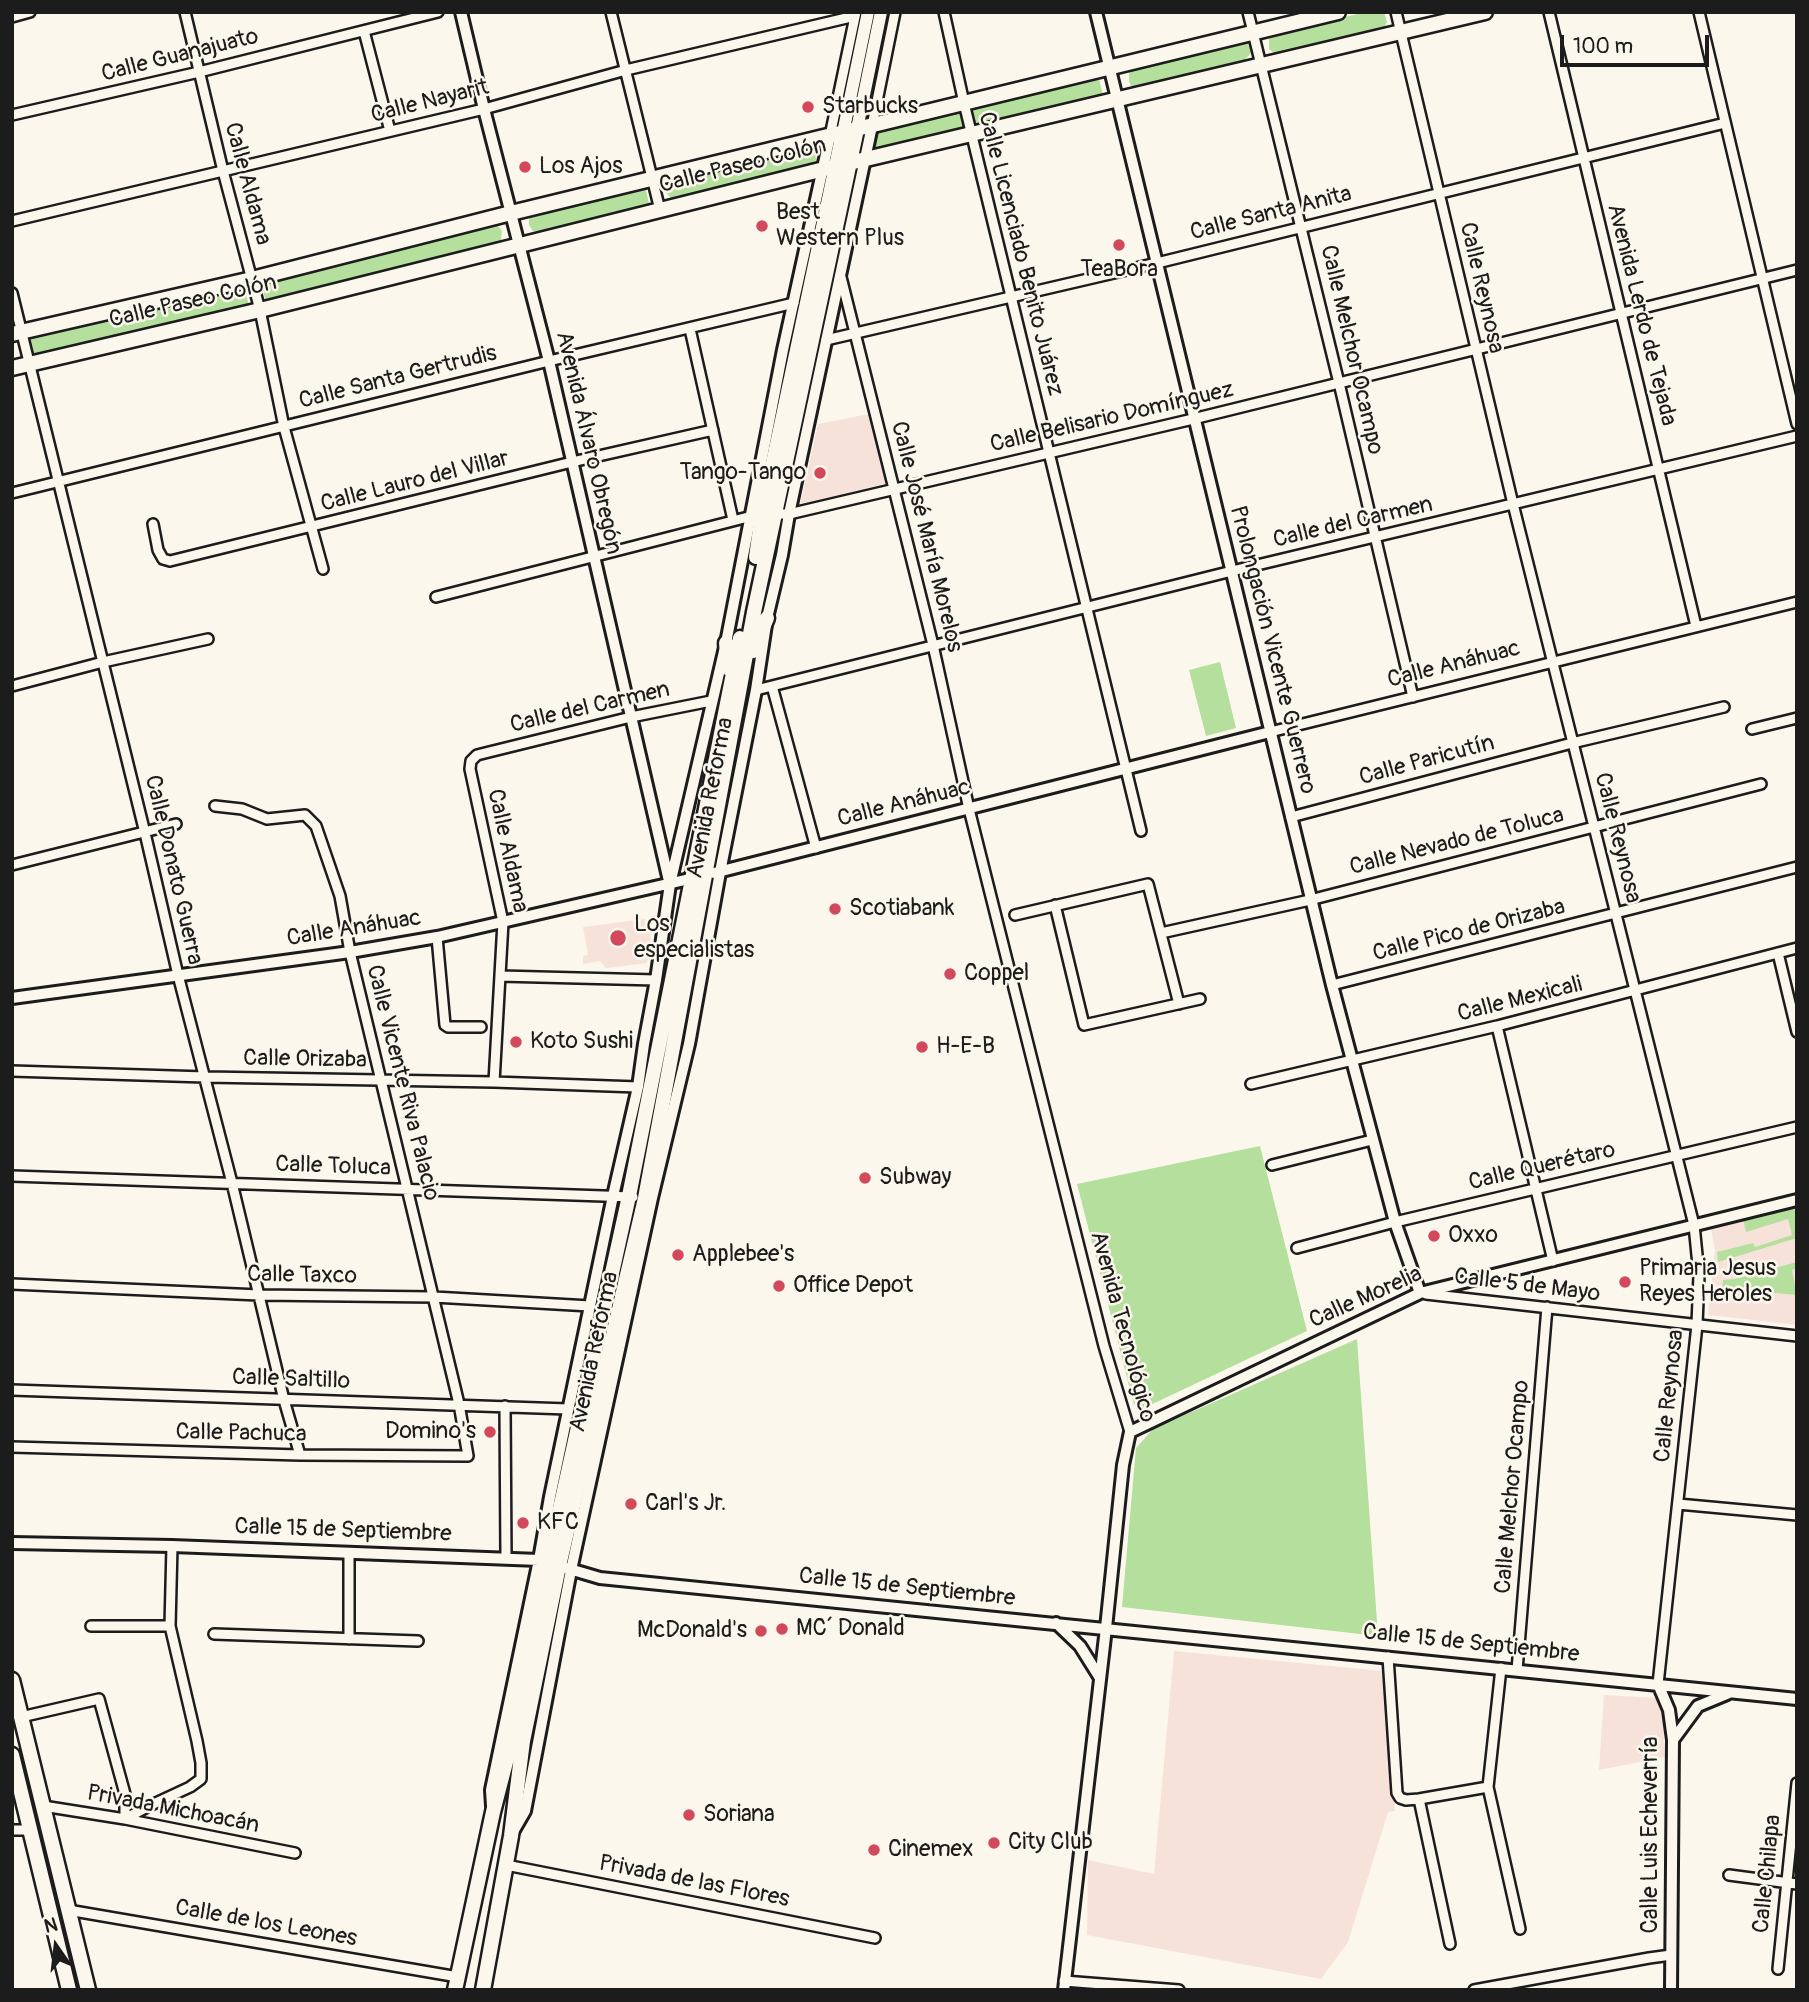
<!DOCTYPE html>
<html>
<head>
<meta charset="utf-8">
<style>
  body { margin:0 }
  #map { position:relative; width:1809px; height:2002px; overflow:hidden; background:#fbf7ec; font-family:Pangolin,sans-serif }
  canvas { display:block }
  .frame { position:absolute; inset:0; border:14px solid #1c1c1c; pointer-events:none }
  .north { position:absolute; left:21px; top:1911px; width:70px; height:70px; -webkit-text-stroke:5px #fbf7ec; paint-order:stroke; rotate:346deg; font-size:19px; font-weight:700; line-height:28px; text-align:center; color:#1c1c1c }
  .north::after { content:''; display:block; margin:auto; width:24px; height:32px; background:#1c1c1c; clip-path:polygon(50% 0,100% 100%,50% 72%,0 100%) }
  .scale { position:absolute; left:1560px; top:35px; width:149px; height:32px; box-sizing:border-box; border:4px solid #1c1c1c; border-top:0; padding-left:9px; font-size:21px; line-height:24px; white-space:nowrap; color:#1c1c1c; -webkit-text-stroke:5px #fbf7ec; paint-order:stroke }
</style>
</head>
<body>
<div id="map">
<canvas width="1809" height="2002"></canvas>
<div class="frame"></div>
<div class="north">N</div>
<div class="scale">100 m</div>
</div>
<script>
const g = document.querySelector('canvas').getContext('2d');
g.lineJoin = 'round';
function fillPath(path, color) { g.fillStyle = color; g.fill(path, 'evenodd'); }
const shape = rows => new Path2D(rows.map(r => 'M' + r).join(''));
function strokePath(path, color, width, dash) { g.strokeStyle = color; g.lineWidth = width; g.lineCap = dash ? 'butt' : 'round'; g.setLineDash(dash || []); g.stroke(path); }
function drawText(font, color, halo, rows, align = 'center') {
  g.font = font + ' Pangolin,sans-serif'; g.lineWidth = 5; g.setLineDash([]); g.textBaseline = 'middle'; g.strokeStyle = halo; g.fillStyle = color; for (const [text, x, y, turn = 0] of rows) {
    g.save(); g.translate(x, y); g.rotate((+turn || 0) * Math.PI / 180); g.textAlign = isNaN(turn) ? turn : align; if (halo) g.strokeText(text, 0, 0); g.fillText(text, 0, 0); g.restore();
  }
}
fillPath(shape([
  [869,414,887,483,800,505,818,424],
  [645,919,646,927,649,927,652,950,650,951,651,955,646,963,606,968,600,961,583,964,583,956,588,955,583,927],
  [1797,1205,1797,1325,1708,1315,1715,1251,1711,1229],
  [1174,1651,1383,1671,1395,1811,1388,1812,1348,1942,1321,1979,1087,1935,1088,1860,1154,1874],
  [1604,1695,1658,1698,1663,1721,1665,1757,1599,1770]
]), '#f7e2d9');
fillPath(shape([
  [1366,12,1384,12,1387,22,1384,28,1381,31,1280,55,1274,53,1269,49,1269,39,1275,34],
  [1246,40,1251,46,1251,53,1242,63,1138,88,1131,86,1129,81,1129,73,1135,67],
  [1099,79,1104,99,874,157,878,130],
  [806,147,815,152,816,160,813,165,675,200,672,199,666,193,666,188,670,181],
  [645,187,650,207,541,233,533,231,529,225,529,218,535,213],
  [489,223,497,225,502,231,501,240,495,244,266,303,261,282],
  [244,286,249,306,33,361,27,336],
  [1220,662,1236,728,1206,736,1189,670],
  [1260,1146,1307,1331,1144,1408,1134,1405,1077,1184],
  [1797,1207,1797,1238,1718,1262,1717,1252,1753,1243,1755,1247,1792,1235,1788,1219,1746,1232,1743,1219],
  [1797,1262,1797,1268,1792,1270,1797,1295,1722,1288,1723,1280,1735,1279],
  [1357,1339,1378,1636,1122,1607,1136,1448,1153,1429]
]), '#b4df9c');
const minor = shape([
  [185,12,223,171,260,310,284,427,323,569],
  [611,12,660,210],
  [944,12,964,103,1141,831],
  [1248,12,1339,383,1413,697],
  [1396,12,1513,504,1694,1225,1699,1275,1697,1325,1658,1684],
  [1549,12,1696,626],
  [1699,12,1797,424],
  [12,17,30,12],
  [364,31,390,131],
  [12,115,199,72,438,12],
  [872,126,895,12],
  [830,136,856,12],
  [12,221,484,109,626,70,855,16],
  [841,277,933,645,969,809,1104,1346,1130,1432],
  [12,293,145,833,178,975,232,1183,284,1400,300,1455],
  [690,329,733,520],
  [826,340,1157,263,1725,123],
  [12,493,549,361,794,303],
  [770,514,789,514,1193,419,1797,270],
  [153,524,158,550,163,559,170,561,572,462,713,430],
  [436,597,756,515],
  [12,686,103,662,208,639],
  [772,686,816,848],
  [756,690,1232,571,1797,436],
  [1752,729,1797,718],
  [1270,732,1797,602],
  [1291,817,1572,743,1724,707],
  [12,865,176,824],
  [1055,905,1084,1025,1200,999],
  [1015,915,1148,884,1179,1004],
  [1161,933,1310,900,1761,784],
  [437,937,445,1025,448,1027,481,1027],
  [1778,953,1797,1032],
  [500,976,656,980],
  [1332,985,1797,867],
  [1497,1026,1553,1261],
  [12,1071,205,1077,494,1082,638,1087],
  [494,1082,503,922,470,769,471,761,477,755,489,752,631,717,711,701],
  [1251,1084,1497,1026,1797,948],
  [1272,1165,1372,1140],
  [12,1176,633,1197],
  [1297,1248,1395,1222,1797,1127],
  [12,1284,259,1295,434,1297,590,1306],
  [1426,1294,1797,1336],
  [12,1390,568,1409],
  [505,1406,506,1558],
  [12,1447,300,1455,468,1456,459,1404,350,952,340,896,316,826,305,815,267,819,242,809,215,806],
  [1678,1504,1797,1515],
  [91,1626,170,1626],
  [214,1634,418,1641],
  [349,1639,349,1553],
  [1388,1657,1397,1793,1400,1798,1406,1800,1419,1799,1488,1787],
  [1501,1668,1488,1787,1520,1929],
  [1517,1670,1547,1307],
  [21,1717,99,1699,125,1794,125,1819],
  [1419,1799,1450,1944],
  [43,1806,125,1819,295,1853],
  [125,1819,147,1807,190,1787,201,1779,201,1763,197,1741,170,1626,172,1546],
  [12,1830,30,1830],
  [506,1865,875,1938],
  [1729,1875,1797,1884],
  [68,1910,458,1977],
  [1778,1969,1797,1783],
  [1064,1981,1179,1990],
  [1474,1990,1649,1958,1671,1955]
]);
const tertiary = shape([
  [461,12,484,109,549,361,669,881],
  [1096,12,1332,985,1395,1222,1420,1293],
  [714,873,1270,732],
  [12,998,350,952,437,937,698,877],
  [12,1543,172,1546,539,1560,600,1578,1797,1699],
  [1056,1623,1080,1646,1100,1678],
  [1658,1684,1669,1710,1673,1740,1671,1990],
  [1673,1740,1698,1706,1727,1694],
  [492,1806,491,1790,539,1560,550,1497,613,1196,638,1087,644,1044,656,980,670,884,726,643,783,350,830,136],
  [514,1830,525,1811,571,1570,652,1198,689,1044,720,872,756,690,767,618,782,555,789,514,872,126],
  [1064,1990,1106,1628,1123,1465,1130,1432,1420,1293,1797,1200]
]);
const secondary = shape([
  [857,129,881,12],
  [843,133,868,12]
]);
const primary = shape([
  [12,334,252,279,511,213,1338,12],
  [12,368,260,310,824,169,1485,12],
  [756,557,762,515,843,133],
  [726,643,729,669],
  [753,651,767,618],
  [12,1680,88,1990],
  [12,1755,69,1990],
  [455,1990,493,1812,512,1739,548,1563,629,1196,740,638],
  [483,1990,511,1836,523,1741,559,1566,645,1198,754,612,857,129]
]);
strokePath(minor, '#1c1c1c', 14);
strokePath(tertiary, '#1c1c1c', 16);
strokePath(secondary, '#1c1c1c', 18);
strokePath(primary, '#1c1c1c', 19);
strokePath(minor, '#fbf7ec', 9);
strokePath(tertiary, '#fbf7ec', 10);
strokePath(secondary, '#fbf7ec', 12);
strokePath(primary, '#fbf7ec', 14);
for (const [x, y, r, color] of [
  [808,107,7,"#d1495b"],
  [525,167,7,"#d1495b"],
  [762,226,7,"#d1495b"],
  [1119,245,7,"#d1495b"],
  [820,473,7,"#d1495b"],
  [835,909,7,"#d1495b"],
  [618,938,9,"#d1495b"],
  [950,974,7,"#d1495b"],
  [516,1042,7,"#d1495b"],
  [922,1047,7,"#d1495b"],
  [865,1178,7,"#d1495b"],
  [1434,1236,7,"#d1495b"],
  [678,1255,7,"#d1495b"],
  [1625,1282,7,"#d1495b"],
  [779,1286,7,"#d1495b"],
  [490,1432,7,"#d1495b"],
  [631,1504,7,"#d1495b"],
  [523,1523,7,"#d1495b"],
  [782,1629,7,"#d1495b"],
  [761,1631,7,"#d1495b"],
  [689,1815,7,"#d1495b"],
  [994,1843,7,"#d1495b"],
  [874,1850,7,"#d1495b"]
]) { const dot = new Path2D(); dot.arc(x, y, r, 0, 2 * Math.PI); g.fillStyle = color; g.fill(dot); strokePath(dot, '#fbf7ec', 2.5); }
drawText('23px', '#1c1c1c', '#fbf7ec', [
  ["Calle Guanajuato",180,56,-14],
  ["Calle Nayarit",430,102,-14],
  ["Calle Paseo Colón",743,166,-14],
  ["Calle Aldama",247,184,75],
  ["Calle Santa Anita",1271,214,-14],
  ["Calle Licenciado Benito Juárez",1020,254,76],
  ["Calle Reynosa",1481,288,77],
  ["Calle Paseo Colón",193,302,-13],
  ["Avenida Lerdo de Tejada",1641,315,76],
  ["Calle Melchor Ocampo",1351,350,77],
  ["Calle Santa Gertrudis",398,378,-14],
  ["Calle Belisario Domínguez",1112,418,-13],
  ["Avenida Álvaro Obregón",588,443,77],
  ["Calle Lauro del Villar",415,482,-14],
  ["Calle del Carmen",1353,523,-13],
  ["Calle José María Morelos",926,537,76],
  ["Prolongación Vicente Guerrero",1272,650,76],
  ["Calle Anáhuac",1454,665,-14],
  ["Calle del Carmen",590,708,-13],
  ["Calle Paricutín",1427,761,-15],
  ["Avenida Reforma",711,798,-79],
  ["Calle Anáhuac",904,804,-14],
  ["Calle Reynosa",1617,838,76],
  ["Calle Nevado de Toluca",1457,842,-14],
  ["Calle Aldama",507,851,78],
  ["Calle Donato Guerra",173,870,77],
  ["Calle Anáhuac",354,929,-9],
  ["Calle Pico de Orizaba",1469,931,-14],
  ["Calle Mexicali",1520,1000,-14],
  ["Calle Orizaba",305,1060,1],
  ["Calle Vicente Riva Palacio",402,1083,76],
  ["Calle Toluca",333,1167,2],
  ["Calle Querétaro",1542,1167,-13],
  ["Calle Taxco",302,1276,1],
  ["Calle 5 de Mayo",1527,1286,7],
  ["Calle Morelia",1366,1298,-24],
  ["Avenida Tecnológico",1122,1327,75],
  ["Avenida Reforma",595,1352,-78],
  ["Calle Saltillo",291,1380,2],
  ["Calle Reynosa",1670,1396,-84],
  ["Calle Pachuca",241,1434,1],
  ["Calle Melchor Ocampo",1513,1487,-85],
  ["Calle 15 de Septiembre",343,1531,2],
  ["Calle 15 de Septiembre",907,1588,6],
  ["Calle 15 de Septiembre",1471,1644,6],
  ["Privada Michoacán",173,1810,11],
  ["Calle Luis Echeverría",1651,1835,-90],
  ["Calle Chilapa",1768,1874,-84],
  ["Privada de las Flores",694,1882,11],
  ["Calle de los Leones",266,1924,10]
]);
drawText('23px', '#1c1c1c', '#fbf7ec', [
  ["Starbucks",822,107],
  ["Los Ajos",539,167],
  ["Best",776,213],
  ["Western Plus",776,239],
  ["TeaBora",1119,270,"center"],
  ["Tango-Tango",806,473,"right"],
  ["Scotiabank",849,909],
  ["Los",634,925],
  ["especialistas",634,951],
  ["Coppel",964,974],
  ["Koto Sushi",530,1042],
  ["H-E-B",936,1047],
  ["Subway",879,1178],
  ["Oxxo",1448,1236],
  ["Applebee's",692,1255],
  ["Primaria Jesus",1639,1269],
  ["Reyes Heroles",1639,1295],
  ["Office Depot",793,1286],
  ["Domino's",476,1432,"right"],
  ["Carl's Jr.",645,1504],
  ["KFC",537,1523],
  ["MC´ Donald",796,1629],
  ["McDonald's",747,1631,"right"],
  ["Soriana",703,1815],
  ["City Club",1008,1843],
  ["Cinemex",888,1850]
], 'left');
</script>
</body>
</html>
